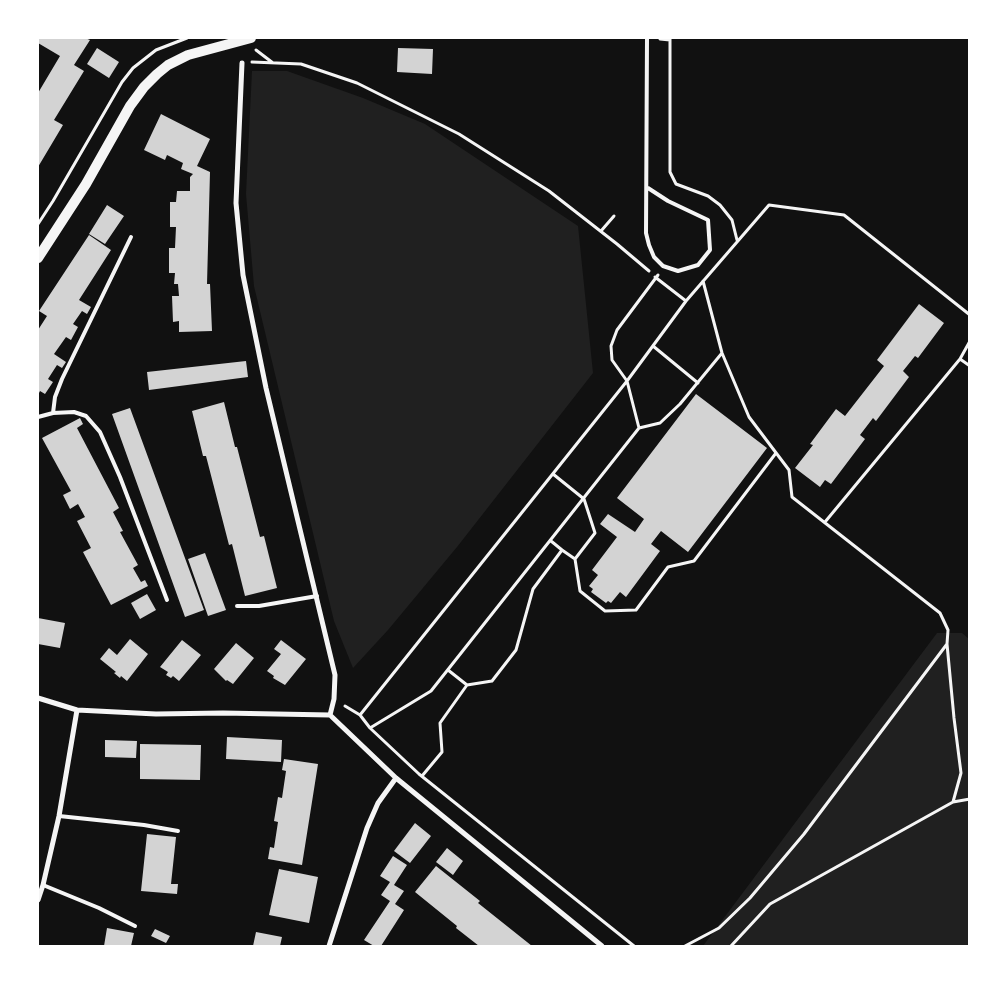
<!DOCTYPE html>
<html>
<head>
<meta charset="utf-8">
<style>
  body { margin:0 }
  #map { position:relative; width:1007px; height:984px; overflow:hidden; background:#111; font-family:Spectral,serif }
  canvas { display:block }
  .frame { position:absolute; inset:0; border:39px solid #fff; pointer-events:none }
</style>
</head>
<body>
<div id="map">
<canvas width="1007" height="984"></canvas>
<div class="frame"></div>
</div>
<script>
const g = document.querySelector('canvas').getContext('2d');
g.lineJoin = 'round';
function fillPath(path, color) { g.fillStyle = color; g.fill(path, 'evenodd'); }
const shape = rows => new Path2D(rows.map(r => 'M' + r).join(''));
function strokePath(path, color, width, dash) { g.strokeStyle = color; g.lineWidth = width; g.lineCap = dash ? 'butt' : 'round'; g.setLineDash(dash || []); g.stroke(path); }
fillPath(shape([
  [252,71,287,71,363,98,425,124,578,226,593,373,457,547,388,630,353,668,334,621,254,286,246,194],
  [937,633,962,633,969,639,969,946,703,946]
]), '#202020');
fillPath(shape([
  [38,38,85,38,90,40,74,65,84,71,54,120,63,125,38,167,38,112,39,110,38,93,60,56,38,43],
  [97,48,119,62,109,78,87,64],
  [398,48,433,49,432,74,397,72],
  [161,114,210,139,197,166,210,172,207,284,210,284,212,331,179,332,179,321,173,322,172,296,179,296,178,284,174,284,175,273,169,273,169,248,175,248,176,227,170,227,170,202,176,202,177,191,190,191,190,177,193,174,181,169,183,163,167,155,165,160,144,150],
  [107,205,124,216,105,244,89,234],
  [89,235,111,250,79,300,91,307,87,314,82,311,73,324,78,327,71,340,66,337,54,354,66,362,62,368,57,365,48,379,53,382,45,394,40,391,38,395,38,330,47,316,39,311],
  [919,304,944,323,918,358,915,356,903,371,909,377,876,421,873,418,860,435,865,439,831,484,825,480,820,487,795,468,813,445,810,444,836,409,845,416,884,366,877,360],
  [246,361,248,377,149,390,147,372],
  [696,394,767,448,688,552,661,531,651,544,660,551,626,597,620,592,611,603,608,601,606,603,591,592,593,589,589,586,598,575,592,570,617,537,600,524,608,514,635,532,644,519,617,498],
  [224,402,235,447,237,447,260,537,264,536,277,588,245,596,232,544,229,545,206,456,203,456,192,411],
  [130,408,204,610,185,617,112,414],
  [80,418,83,424,77,428,119,508,113,512,123,531,120,532,138,565,133,568,141,582,145,580,148,586,111,605,83,552,91,548,77,521,85,517,78,504,70,509,63,495,71,491,42,438],
  [205,553,226,610,208,616,188,559],
  [147,594,156,610,140,619,131,603],
  [38,618,65,623,60,648,38,644],
  [130,639,148,654,127,681,121,676,120,678,114,673,116,672,100,659,109,648,117,655],
  [182,640,201,655,179,681,173,676,171,678,166,675,168,672,160,667],
  [281,640,306,659,285,685,273,678,274,676,267,671,281,654,274,649],
  [236,643,254,658,233,684,227,680,226,681,214,669],
  [227,737,282,740,281,762,226,759],
  [105,740,137,741,136,758,105,757],
  [140,744,201,745,200,780,140,779],
  [284,759,318,764,302,865,268,859,270,847,274,848,278,822,274,821,278,797,282,798,286,771,282,770],
  [415,823,431,836,410,863,394,851],
  [147,834,176,837,171,884,178,884,177,894,141,891],
  [447,848,463,861,453,875,436,862],
  [393,856,407,865,394,885,404,891,395,904,404,910,381,946,374,946,364,940,390,901,381,895,390,882,380,876],
  [436,866,480,901,478,903,532,946,479,946,456,928,457,926,415,892],
  [279,869,318,877,309,923,269,915],
  [107,928,134,933,131,946,104,946],
  [155,929,170,936,166,943,151,936],
  [256,932,282,937,280,946,253,946]
]), '#d3d3d3');
strokePath(shape([
  [670,38,670,172,676,184,708,196,720,205,732,220,737,240],
  [660,39,670,40],
  [256,50,273,63],
  [252,62,301,64,357,83,459,134,549,191,617,244,649,271],
  [38,224,53,201,122,82,133,68,156,50,187,38],
  [601,231,614,216],
  [655,277,686,301],
  [653,346,698,383],
  [960,359,970,366],
  [639,428,627,381,686,301,769,205,844,215,970,315],
  [553,474,584,499,595,533,575,559,562,550],
  [825,522,960,359,970,341],
  [575,559,580,591,605,611,636,610,668,567,694,561,776,453],
  [947,644,954,718,961,773,953,802],
  [467,685,492,681,516,650,533,589,562,550,551,541],
  [345,706,360,715,627,381,612,360,611,346,617,330,658,275],
  [360,715,370,728,419,774,634,946],
  [370,728,431,691,639,428,660,423,680,404,722,353],
  [422,776,442,752,440,723,467,685,448,670],
  [685,946,719,928,750,898,804,834,947,644,948,630,940,613,792,497,789,470,749,417,722,353,703,281],
  [731,946,770,904,953,802,970,799]
]), '#f5f5f5', 3);
strokePath(shape([
  [647,38,646,233,649,245,654,257,663,266,678,271,698,265,710,250,708,220,668,201,648,188],
  [53,413,55,397,62,379,131,237],
  [38,417,53,413,74,412,86,416,100,432,120,477,167,600],
  [237,606,259,606,317,596],
  [59,816,144,825,178,831],
  [43,885,99,908,135,926]
]), '#f5f5f5', 4);
strokePath(shape([
  [242,63,236,203,243,275,266,388,335,675,334,699,330,715],
  [38,698,77,710,156,714,223,713,330,715],
  [330,715,396,778,602,946],
  [38,900,43,885,59,816,77,710],
  [329,946,367,828,378,803,396,778]
]), '#f5f5f5', 5);
strokePath(shape([
  [38,258,86,184,130,106,144,87,157,74,168,65,188,55,251,38]
]), '#f5f5f5', 10);
</script>
</body>
</html>
